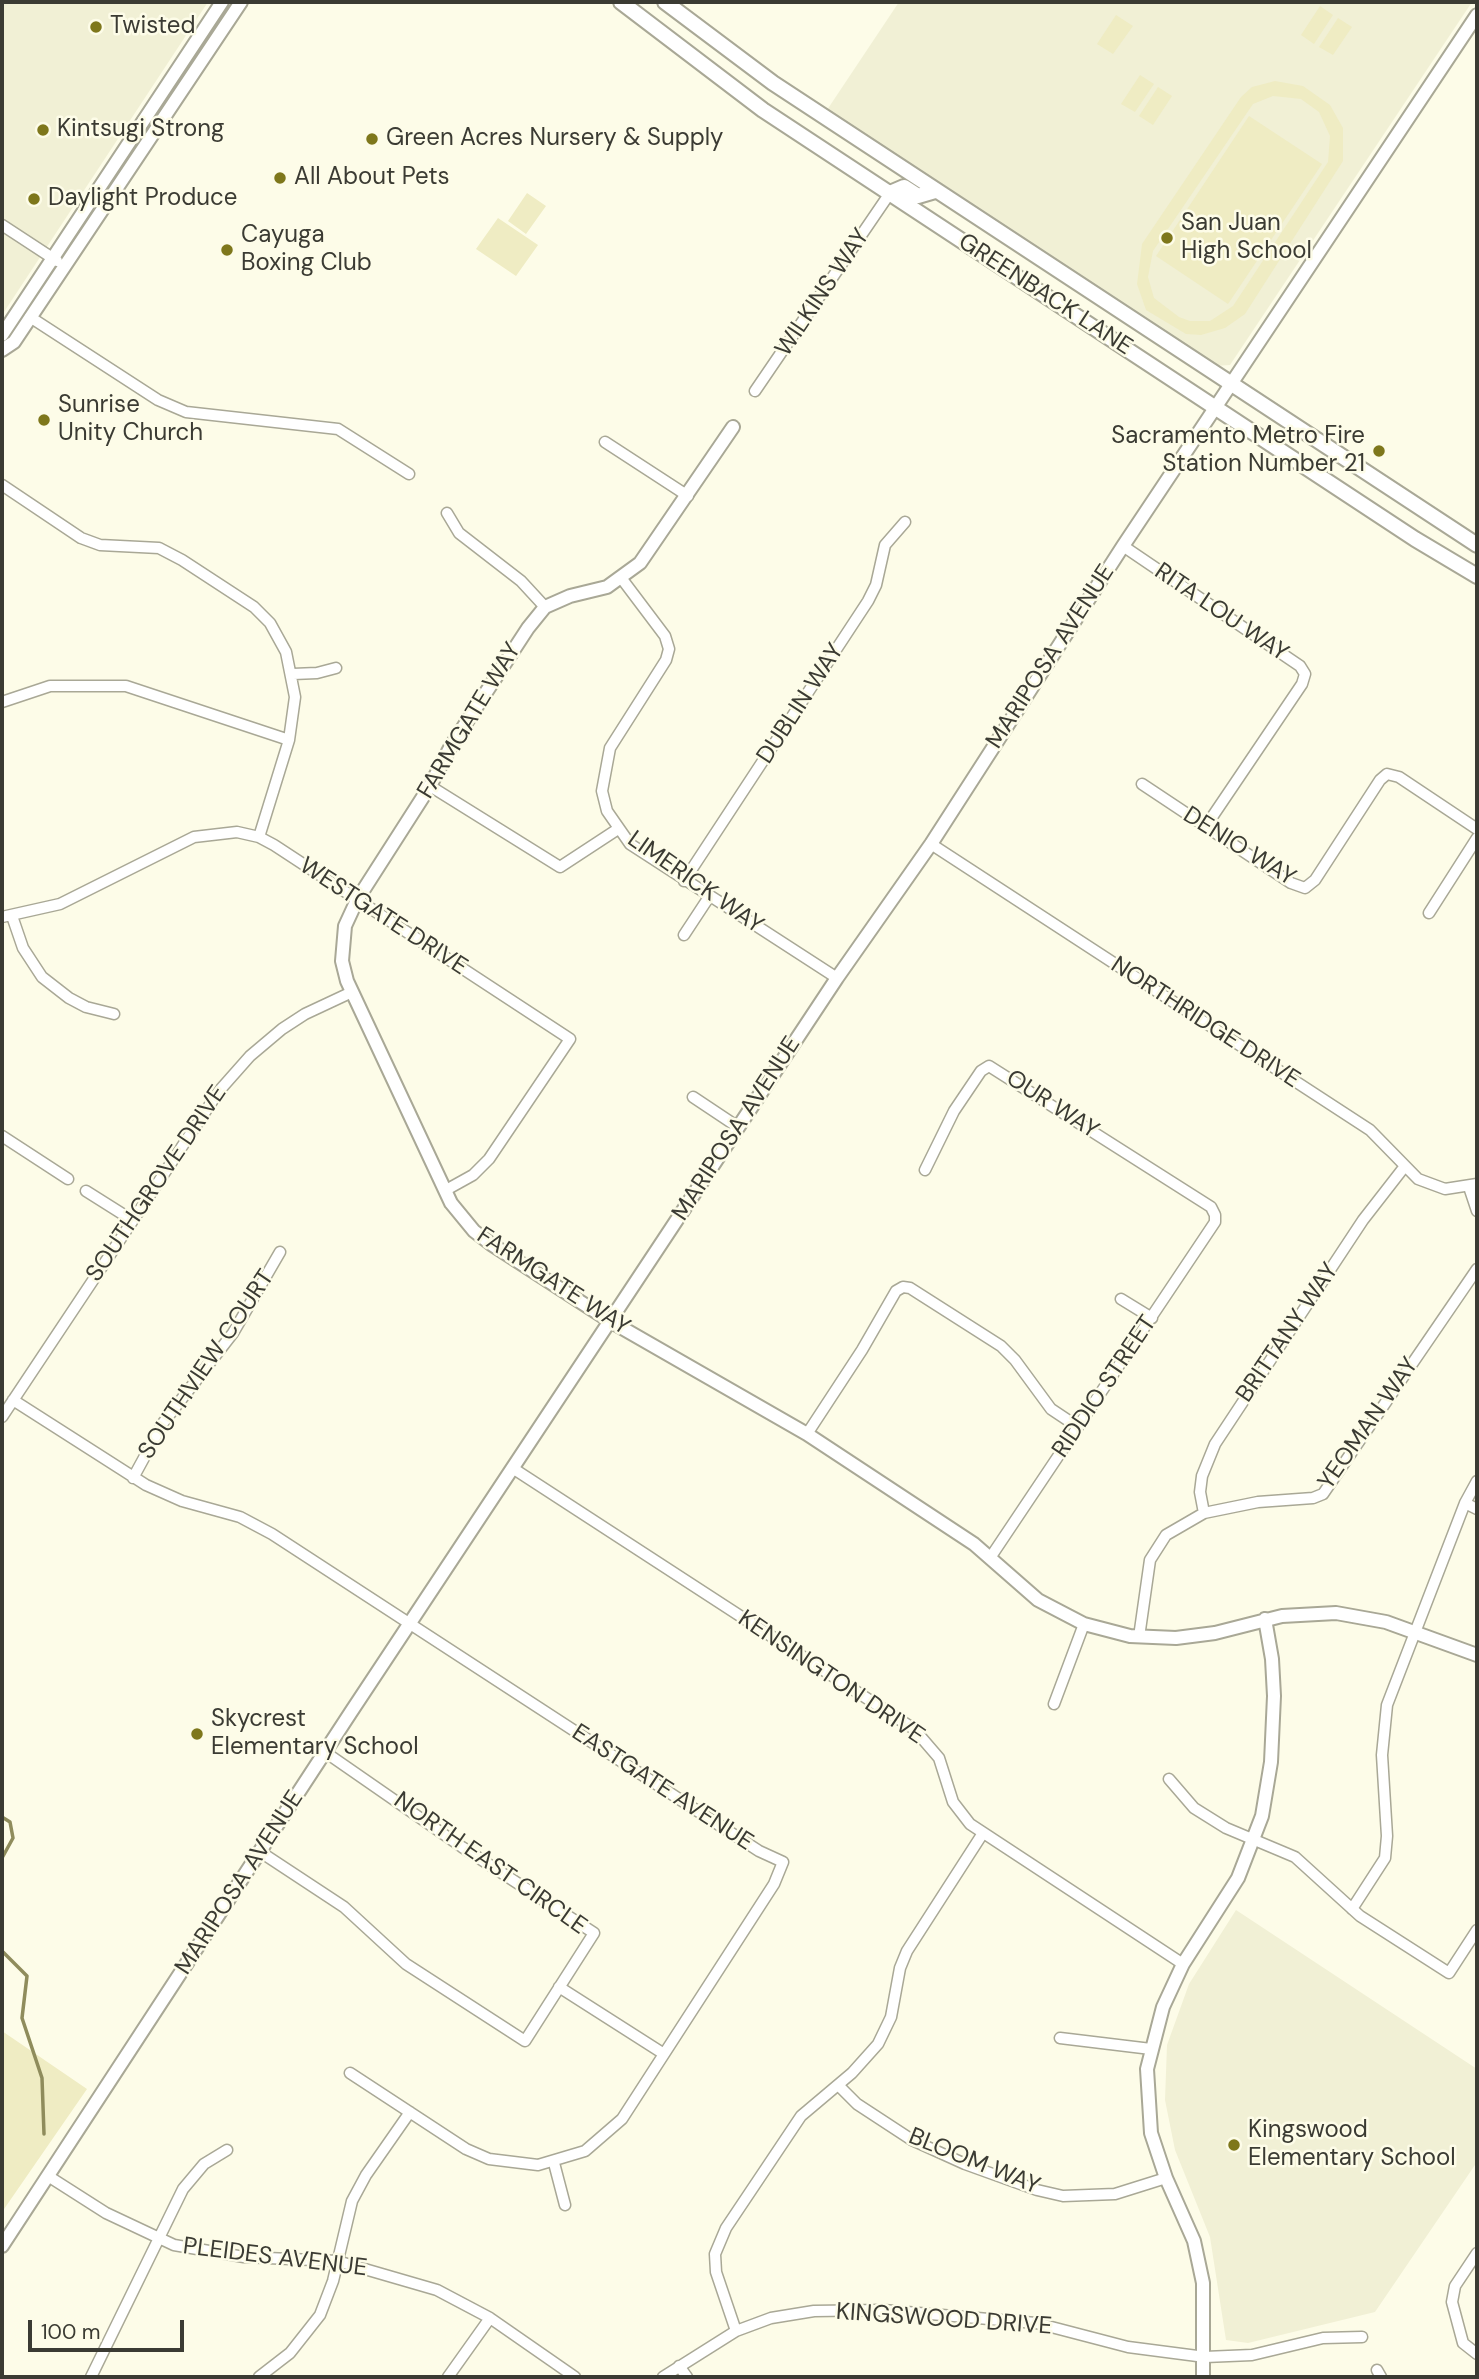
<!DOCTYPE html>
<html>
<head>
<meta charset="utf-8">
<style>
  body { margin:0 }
  #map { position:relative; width:1479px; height:2379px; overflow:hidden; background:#fdfce8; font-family:"DM Sans",sans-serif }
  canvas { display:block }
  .frame { position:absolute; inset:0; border:4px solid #3b3b33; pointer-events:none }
  .scale { position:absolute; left:28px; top:2320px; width:156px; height:32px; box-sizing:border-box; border:4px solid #3b3b33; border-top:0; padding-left:9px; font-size:21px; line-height:24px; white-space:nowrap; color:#3b3b33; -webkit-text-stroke:5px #fdfce8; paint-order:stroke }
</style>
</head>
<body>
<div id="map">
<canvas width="1479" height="2379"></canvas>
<div class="frame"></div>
<div class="scale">100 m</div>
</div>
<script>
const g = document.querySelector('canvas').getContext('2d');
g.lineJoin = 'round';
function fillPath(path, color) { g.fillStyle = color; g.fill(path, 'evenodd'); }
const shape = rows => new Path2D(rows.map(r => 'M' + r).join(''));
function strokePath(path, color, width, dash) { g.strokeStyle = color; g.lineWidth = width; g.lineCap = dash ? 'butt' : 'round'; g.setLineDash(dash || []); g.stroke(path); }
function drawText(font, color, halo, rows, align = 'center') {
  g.font = font + ' "DM Sans",sans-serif'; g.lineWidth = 5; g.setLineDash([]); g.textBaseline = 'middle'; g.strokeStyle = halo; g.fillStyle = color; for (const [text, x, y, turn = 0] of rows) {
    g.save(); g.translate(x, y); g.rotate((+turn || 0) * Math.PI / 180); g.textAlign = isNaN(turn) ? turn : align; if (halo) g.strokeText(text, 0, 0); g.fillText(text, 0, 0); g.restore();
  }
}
fillPath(shape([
  [2,2,208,2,2,315],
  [899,2,1472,2,1230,365,1214,366,827,110],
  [1236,1910,1477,2069,1477,2162,1375,2312,1248,2343,1226,2340,1210,2237,1175,2150,1165,2100,1167,2045,1189,1984]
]), '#f1f0d5');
fillPath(shape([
  [1320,6,1333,15,1314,44,1301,35],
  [1116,15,1133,26,1113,54,1097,44],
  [1338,18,1352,27,1333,55,1319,47],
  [1140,75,1154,84,1135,112,1121,104],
  [1275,81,1303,86,1330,105,1343,128,1343,161,1245,314,1225,328,1201,335,1186,334,1146,310,1137,284,1142,244,1241,97,1252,87],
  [1273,96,1301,99,1319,112,1330,136,1328,162,1233,306,1210,321,1190,321,1179,317,1154,298,1148,277,1153,251,1253,104],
  [1158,87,1172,96,1153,125,1139,116],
  [1249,116,1322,164,1228,304,1156,256],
  [527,193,546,206,526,234,508,221],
  [498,218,538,245,516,276,476,249],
  [2,2031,87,2089,2,2212]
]), '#efecc3');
strokePath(shape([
  [2,1817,10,1822,13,1838,2,1858],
  [2,1951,27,1976,22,2018,42,2078,44,2134]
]), '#8f8c5c', 3.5);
const minor = shape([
  [2,225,57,261],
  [30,317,158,400,186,412,338,429,409,474],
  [755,391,890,193],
  [605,442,688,496],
  [2,485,81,538,100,545,159,548,182,560,254,607,270,623,286,652,295,697,289,740,259,837],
  [447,513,459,533,521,581,545,607],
  [1123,546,1300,666,1305,674,1302,684,1206,826],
  [622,579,665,636,669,649,666,660,610,748,602,791,607,811,630,844,837,978],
  [293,674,317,673,336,668],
  [2,702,50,686,126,686,289,740],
  [1142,784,1291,883,1305,888,1315,880,1380,780,1387,774,1399,777,1477,829],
  [430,786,560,867,618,829],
  [931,844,1370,1130,1418,1179,1445,1189,1477,1184],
  [684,881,868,601,876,585,885,545,905,522],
  [1429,913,1477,838],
  [12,916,23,948,42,977,69,998,86,1007,114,1014],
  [2,917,60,904,194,837,237,832,259,837,274,845,570,1039,489,1159,473,1175,446,1190],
  [684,935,709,897],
  [693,1097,738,1127],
  [2,1136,68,1179],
  [925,1170,954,1111,981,1071,989,1066,1211,1207,1215,1215,1215,1222,990,1558],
  [1469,1187,1477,1211],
  [86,1191,132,1220],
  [1121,1299,1152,1318],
  [13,1400,146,1485,182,1501,240,1517,272,1534,759,1851,783,1862,774,1884,622,2119,585,2151,538,2165,489,2159,466,2149,350,2073],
  [2,1417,219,1091,250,1056,282,1029,305,1014,352,992],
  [807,1434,862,1350,896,1291,903,1287,910,1288,1001,1346,1015,1360,1051,1409,1078,1427],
  [514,1469,914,1729,939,1758,953,1802,970,1824,1183,1964],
  [133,1478,163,1423,233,1333,280,1252],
  [1465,1503,1477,1509],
  [1204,1513,1200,1492,1202,1476,1215,1444,1363,1220,1405,1166],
  [1139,1637,1150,1560,1166,1535,1204,1513,1258,1502,1313,1498,1323,1494,1477,1269],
  [1054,1704,1084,1624],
  [1169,1779,1194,1808,1226,1828,1295,1857,1360,1916,1449,1973,1477,1930],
  [259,1851,344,1907,406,1964,525,2041,594,1933,462,1847,325,1752],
  [1352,1909,1385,1858,1387,1836,1382,1755,1387,1705,1465,1503,1477,1481],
  [559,1987,664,2054],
  [1060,2038,1151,2049],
  [838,2085,857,2104,912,2140,965,2164,1037,2190,1063,2196,1115,2194,1166,2178],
  [554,2163,565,2205],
  [48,2176,106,2213,174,2245,244,2257,337,2261,437,2290,490,2318,575,2377],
  [1477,2253,1455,2286,1452,2302,1463,2343,1477,2354],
  [736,2331,716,2272,715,2254,726,2228,801,2116,852,2073,878,2044,891,2017,900,1968,907,1951,983,1833],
  [679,2366,687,2377],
  [1377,2370,1381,2377],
  [91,2377,183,2189,204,2164,227,2150],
  [259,2377,290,2353,320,2315,333,2281,352,2201,366,2175,410,2112],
  [448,2377,490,2318],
  [663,2377,736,2331,771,2318,814,2311,883,2310,1036,2323,1128,2347,1205,2357,1252,2355,1323,2338,1362,2337]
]);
const tertiary = shape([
  [733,427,640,563,607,587,570,596,545,607,528,628,451,746,430,786,357,900,345,926,342,961,347,981,451,1203,474,1231,491,1244,610,1321,807,1434,974,1544,1038,1600,1084,1624,1130,1636,1176,1638,1215,1633,1282,1616,1336,1613,1386,1622,1477,1655],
  [2,2246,351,1712,837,978,931,844,1123,546,1477,15],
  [1203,2377,1203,2283,1194,2241,1166,2178,1151,2133,1147,2069,1163,2007,1183,1964,1238,1878,1262,1816,1271,1762,1274,1696,1272,1659,1265,1619]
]);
const secondary = shape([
  [2,335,222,2],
  [2,350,14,342,241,2]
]);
const primary = shape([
  [621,2,763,110,1415,539,1477,576],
  [665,2,773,83,1477,545],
  [890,193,904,187,918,196,935,191]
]);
strokePath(minor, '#a9a896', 13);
strokePath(tertiary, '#a9a896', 16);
strokePath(secondary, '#a9a896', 16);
strokePath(primary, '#a9a896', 18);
strokePath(minor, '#fff', 10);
strokePath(tertiary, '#fff', 12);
strokePath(secondary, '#fff', 12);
strokePath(primary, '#fff', 14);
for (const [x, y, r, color] of [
  [96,27,7,"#7e771b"],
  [43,130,7,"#7e771b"],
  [372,139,7,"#7e771b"],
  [280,178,7,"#7e771b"],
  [34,199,7,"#7e771b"],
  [1167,238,7,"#7e771b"],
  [227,250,7,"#7e771b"],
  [44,420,7,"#7e771b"],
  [1379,451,7,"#7e771b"],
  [197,1734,7,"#7e771b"],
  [1234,2145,7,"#7e771b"]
]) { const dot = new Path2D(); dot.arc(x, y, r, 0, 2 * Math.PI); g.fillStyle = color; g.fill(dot); strokePath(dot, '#fdfce8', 2.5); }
drawText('24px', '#3b3b33', '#fdfce8', [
  ["Twisted",110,27],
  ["Kintsugi Strong",57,130],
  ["Green Acres Nursery & Supply",386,139],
  ["All About Pets",294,178],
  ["Daylight Produce",48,199],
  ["San Juan",1181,224],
  ["High School",1181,252],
  ["Cayuga",241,236],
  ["Boxing Club",241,264],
  ["Sunrise",58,406],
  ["Unity Church",58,434],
  ["Sacramento Metro Fire",1365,437,"right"],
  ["Station Number 21",1365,465,"right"],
  ["Skycrest",211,1720],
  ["Elementary School",211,1748],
  ["Kingswood",1248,2131],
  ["Elementary School",1248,2159]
], 'left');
drawText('24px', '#3b3b33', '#fdfce8', [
  ["WILKINS WAY",823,293,-56],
  ["GREENBACK LANE",1045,295,33],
  ["RITA LOU WAY",1221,613,34],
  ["MARIPOSA AVENUE",1051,657,-57],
  ["DUBLIN WAY",801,704,-57],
  ["FARMGATE WAY",470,721,-59],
  ["DENIO WAY",1239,847,32],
  ["LIMERICK WAY",695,883,35],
  ["WESTGATE DRIVE",383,917,33],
  ["NORTHRIDGE DRIVE",1205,1023,33],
  ["OUR WAY",1052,1105,33],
  ["MARIPOSA AVENUE",737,1129,-57],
  ["SOUTHGROVE DRIVE",157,1184,-56],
  ["FARMGATE WAY",553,1282,33],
  ["BRITTANY WAY",1288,1333,-56],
  ["SOUTHVIEW COURT",207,1365,-56],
  ["RIDDIO STREET",1105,1387,-56],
  ["YEOMAN WAY",1369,1424,-55],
  ["KENSINGTON DRIVE",831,1678,34],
  ["EASTGATE AVENUE",662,1788,33],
  ["NORTH EAST CIRCLE",490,1864,35],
  ["MARIPOSA AVENUE",240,1883,-57],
  ["BLOOM WAY",974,2162,22],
  ["PLEIDES AVENUE",275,2258,7],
  ["KINGSWOOD DRIVE",944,2320,4]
]);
</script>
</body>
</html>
